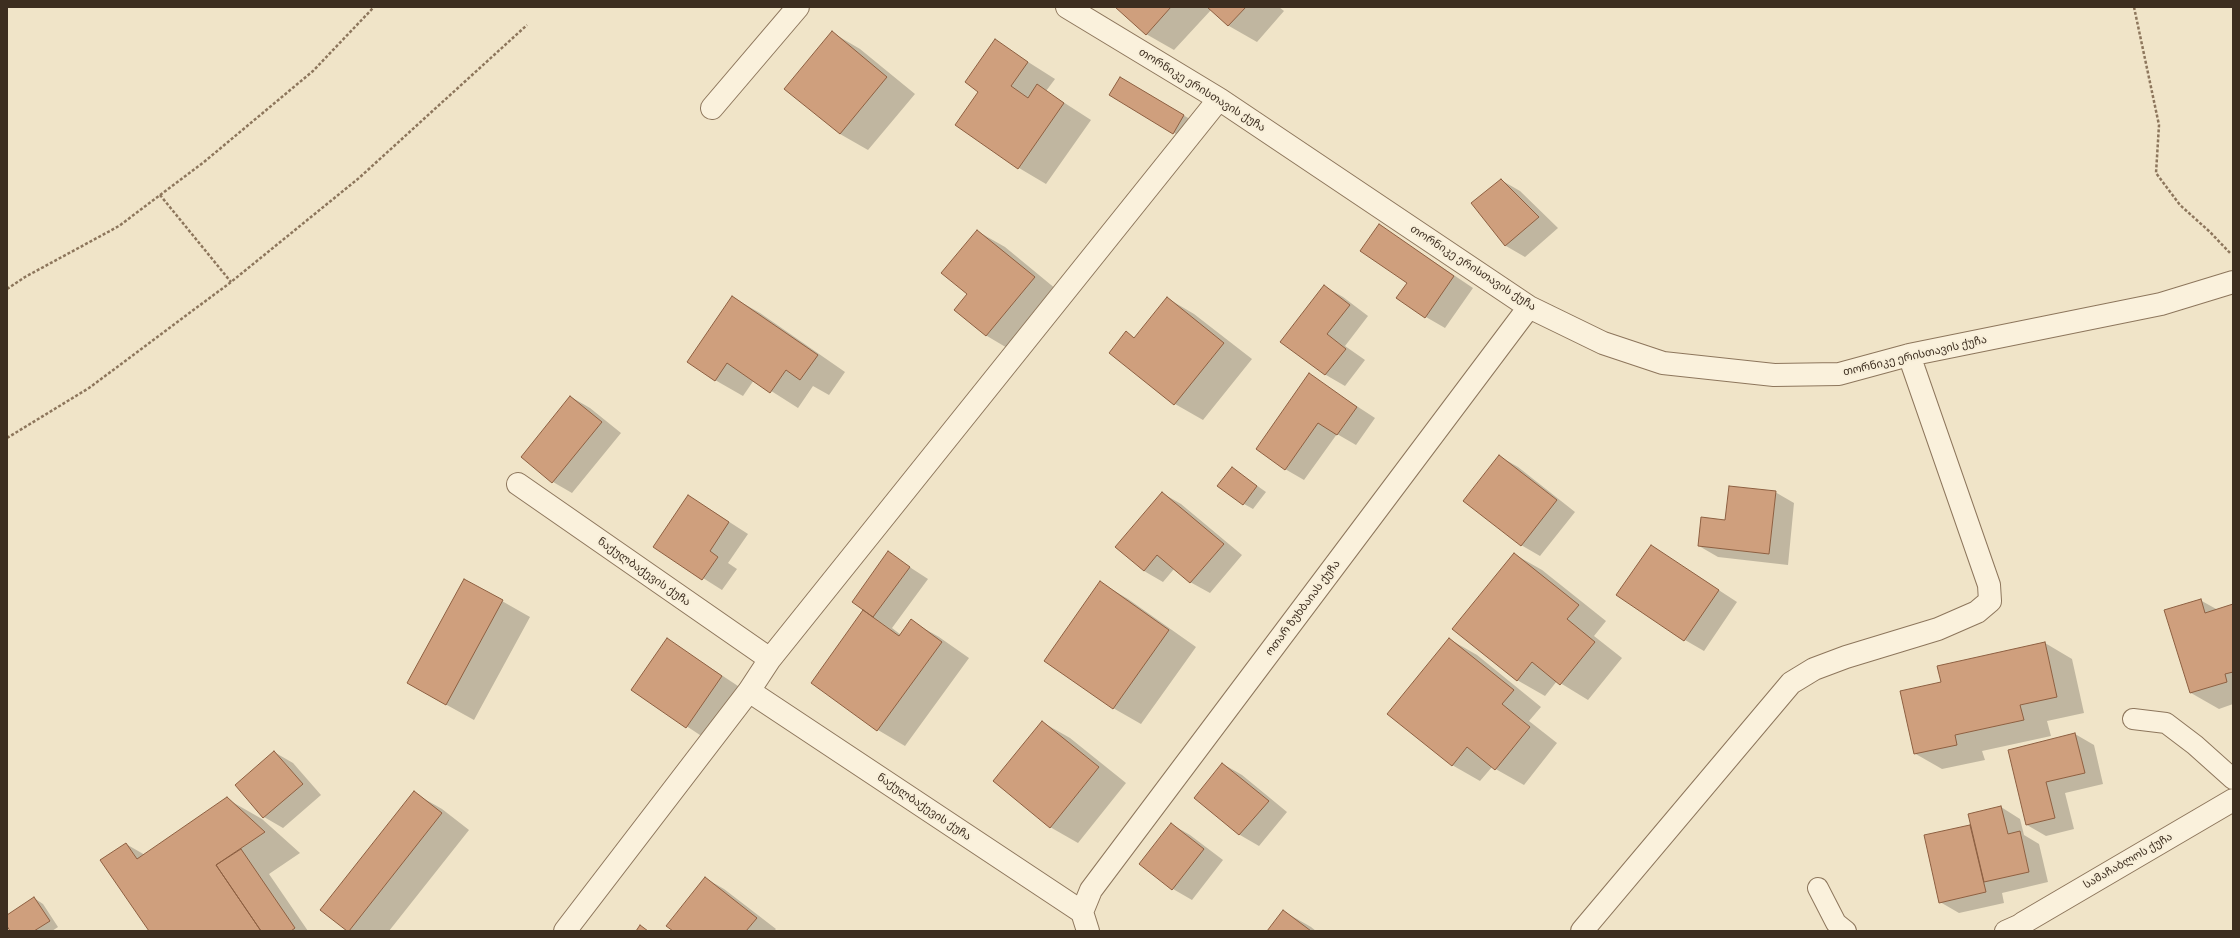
<!DOCTYPE html>
<html>
<head>
<meta charset="utf-8">
<style>
  body { margin:0 }
  #map { position:relative; width:2240px; height:938px; overflow:hidden; background:#f0e4c8; font-family:"PT Serif",serif }
  canvas { display:block }
  .frame { position:absolute; inset:0; border:8px solid #3d2e20; pointer-events:none }
</style>
</head>
<body>
<div id="map">
<canvas width="2240" height="938"></canvas>
<div class="frame"></div>
</div>
<script>
const g = document.querySelector('canvas').getContext('2d');
g.lineJoin = 'round';
function fillPath(path, color) { g.fillStyle = color; g.fill(path, 'evenodd'); }
const shape = rows => new Path2D(rows.map(r => 'M' + r).join(''));
function strokePath(path, color, width, dash) { g.strokeStyle = color; g.lineWidth = width; g.lineCap = dash ? 'butt' : 'round'; g.setLineDash(dash || []); g.stroke(path); }
function drawText(font, color, halo, rows, align = 'center') {
  g.font = font + ' "PT Serif","Noto Sans Georgian",serif'; g.lineWidth = 3.5; g.setLineDash([]); g.textBaseline = 'middle'; g.strokeStyle = halo; g.fillStyle = color; for (const [text, x, y, turn = 0] of rows) {
    g.save(); g.translate(x, y); g.rotate((+turn || 0) * Math.PI / 180); g.textAlign = isNaN(turn) ? turn : align; if (halo) g.strokeText(text, 0, 0); g.fillText(text, 0, 0); g.restore();
  }
}
fillPath(shape([
  [1117,7,1279,7,1284,11,1257,42,1229,26,1211,10,1174,50,1146,34],
  [833,33,860,49,915,94,868,150,840,134],
  [995,41,1055,79,1046,91,1091,120,1046,184,1019,168,956,125,980,91],
  [1140,89,1203,127,1193,144,1110,95],
  [1501,180,1520,191,1558,228,1525,257,1506,246],
  [1379,225,1473,288,1445,328,1426,317],
  [977,231,1005,247,1062,294,1014,352,987,336,955,310,968,294],
  [1324,286,1343,297,1368,316,1345,346,1365,360,1345,386,1326,375,1282,341],
  [732,297,760,313,845,372,829,395,813,386,798,408,754,380,743,396,715,380],
  [1167,298,1194,314,1252,359,1203,420,1175,404,1110,353,1126,333,1135,338],
  [1309,375,1375,418,1356,445,1337,434,1304,480,1285,469],
  [571,397,590,408,621,433,572,493,553,482,522,457],
  [1499,456,1518,467,1575,512,1540,556,1521,545],
  [1232,468,1266,492,1253,509,1244,504],
  [1775,492,1794,503,1788,565,1718,557,1699,546,1726,521],
  [1162,493,1181,504,1242,555,1210,593,1190,582,1174,569,1163,582,1144,571],
  [689,496,748,534,728,563,737,569,722,590,654,547],
  [1651,546,1737,602,1704,651,1685,640],
  [888,553,928,579,892,628,901,635,911,621,939,637,969,658,905,746,878,730,812,683,865,610],
  [1514,554,1542,570,1606,621,1594,636,1622,658,1588,700,1557,681,1545,696,1517,680],
  [465,580,530,617,474,720,436,699],
  [1101,583,1128,599,1196,647,1141,724,1113,708],
  [2200,600,2218,610,2233,605,2233,704,2219,709,2191,693,2166,611],
  [667,639,741,688,706,739,632,690],
  [1449,639,1477,655,1541,707,1529,721,1557,743,1524,785,1492,767,1480,781,1452,765,1388,714],
  [2045,643,2072,659,2084,713,2047,721,2051,736,1982,751,1985,760,1942,769,1914,753],
  [1042,722,1070,738,1126,783,1078,843,1050,827],
  [2075,734,2094,745,2103,784,2065,793,2074,829,2046,836,2027,825,2009,750],
  [274,752,293,763,321,795,283,828,264,817],
  [1223,764,1242,775,1287,812,1259,846,1240,835,1195,798],
  [414,793,442,809,469,830,389,931,348,931],
  [227,799,262,819,300,853,269,874,308,931,150,931,126,844,145,855],
  [2001,807,2020,819,2024,835,2039,844,2048,882,2002,893,2004,903,1959,913,1940,902,1925,836,1971,826],
  [1171,824,1190,835,1223,860,1192,900,1173,889,1140,864],
  [705,878,724,889,776,929,774,931,675,931],
  [34,898,43,904,58,927,52,931,12,931,7,924,7,916],
  [1283,911,1311,927,1316,931,1268,931]
]), '#0003');
const building = shape([
  [1115,7,1171,7,1146,35,1115,7],
  [1207,7,1246,7,1228,26,1207,7],
  [832,31,887,77,840,134,784,89,832,31],
  [995,39,1028,62,1011,86,1028,98,1037,84,1064,103,1018,169,955,125,978,92,965,82,995,39],
  [1120,77,1184,115,1173,134,1109,95,1120,77],
  [1501,179,1539,217,1505,246,1471,203,1501,179],
  [1379,224,1454,276,1425,318,1396,298,1407,283,1360,251,1379,224],
  [977,230,1035,277,986,336,954,310,967,294,941,273,977,230],
  [1324,285,1350,305,1327,334,1346,349,1325,375,1280,342,1324,285],
  [732,296,818,355,800,380,786,370,770,393,727,363,715,381,687,362,732,296],
  [1167,297,1224,343,1174,405,1109,353,1126,331,1134,338,1167,297],
  [1309,373,1357,407,1337,435,1318,423,1285,470,1256,449,1309,373],
  [570,396,602,422,552,483,521,457,570,396],
  [1499,455,1557,500,1521,546,1463,501,1499,455],
  [1232,467,1257,486,1243,505,1217,486,1232,467],
  [1729,486,1776,491,1769,554,1698,546,1701,517,1725,520,1729,486],
  [1162,492,1224,544,1190,583,1157,555,1144,571,1115,547,1162,492],
  [688,495,729,522,710,551,718,557,702,580,653,547,688,495],
  [1651,545,1719,590,1684,641,1616,595,1651,545],
  [888,551,910,567,873,617,852,602,888,551],
  [1514,553,1579,605,1567,619,1595,642,1560,685,1532,662,1517,681,1452,629,1514,553],
  [464,579,503,600,446,705,407,683,464,579],
  [1100,581,1169,630,1113,709,1044,661,1100,581],
  [2201,599,2205,613,2233,604,2233,672,2225,674,2227,682,2190,693,2164,610,2201,599],
  [863,610,899,636,911,619,942,642,877,731,811,683,863,610],
  [667,638,722,676,686,728,631,690,667,638],
  [1449,638,1514,690,1502,704,1530,727,1495,770,1467,747,1452,766,1387,714,1449,638],
  [2045,642,2057,697,2020,705,2024,720,1955,735,1957,745,1914,754,1900,691,1941,682,1937,666,2045,642],
  [1042,721,1099,767,1050,828,993,781,1042,721],
  [2075,733,2085,773,2046,782,2055,818,2026,825,2008,750,2075,733],
  [274,751,303,784,263,818,235,785,274,751],
  [1222,763,1269,801,1239,835,1194,798,1222,763],
  [414,791,442,813,349,931,347,931,320,910,414,791],
  [227,797,265,832,216,865,261,931,149,931,100,860,126,843,137,859,227,797],
  [2001,806,2008,834,2020,831,2029,872,1984,882,1968,814,2001,806],
  [1171,823,1204,849,1172,890,1139,864,1171,823],
  [1970,825,1986,892,1939,903,1924,835,1970,825],
  [241,849,295,928,291,931,261,931,216,865,241,849],
  [705,877,757,918,746,931,673,931,666,926,705,877],
  [34,897,50,921,34,931,10,931,7,926,7,915,34,897],
  [1283,910,1311,931,1267,931,1283,910],
  [640,925,648,931,636,931,640,925]
]);
fillPath(building, '#cf9f7d');
strokePath(building, '#8d5f41', 1);
const lane = shape([
  [2133,719,2166,723,2195,745,2233,779],
  [1818,888,1836,923,1846,931],
  [2005,931,2023,923]
]);
const street = shape([
  [1067,7,1219,99,1529,307,1603,343,1663,363,1774,375,1839,374,1909,355,2161,304,2233,282],
  [712,108,798,7],
  [518,484,770,659],
  [749,691,1082,912,1088,931],
  [1082,912,1091,890,1529,307],
  [2023,923,2233,800],
  [565,931,749,691,770,659,1219,99],
  [1582,931,1791,683,1814,669,1846,657,1938,629,1977,612,1990,601,1989,585,1909,355]
]);
strokePath(lane, '#8d765c', 22);
strokePath(street, '#8d765c', 24);
strokePath(shape([
  [2134,7,2159,125,2156,173,2180,205,2210,232,2231,254],
  [160,195,231,282],
  [7,289,25,277,119,226,204,162,313,71,374,7],
  [7,438,89,388,231,282,359,178,527,25]
]), '#8d765c', 2.5, [3, 2]);
strokePath(lane, '#faf1dc', 20);
strokePath(street, '#faf1dc', 22);
drawText('11px', '#3d2e20', '#f7eed8', [
  ["თორნიკე ერისთავის ქუჩა",1202,90,32],
  ["თორნიკე ერისთავის ქუჩა",1473,268,33],
  ["თორნიკე ერისთავის ქუჩა",1915,356,-13],
  ["ნაქულბაქევის ქუჩა",644,572,35],
  ["ოთარ ზუხბაიას ქუჩა",1303,608,-53],
  ["ნაქულბაქევის ქუჩა",924,807,34],
  ["სამაჩაბლოს ქუჩა",2128,861,-30]
]);
</script>
</body>
</html>
